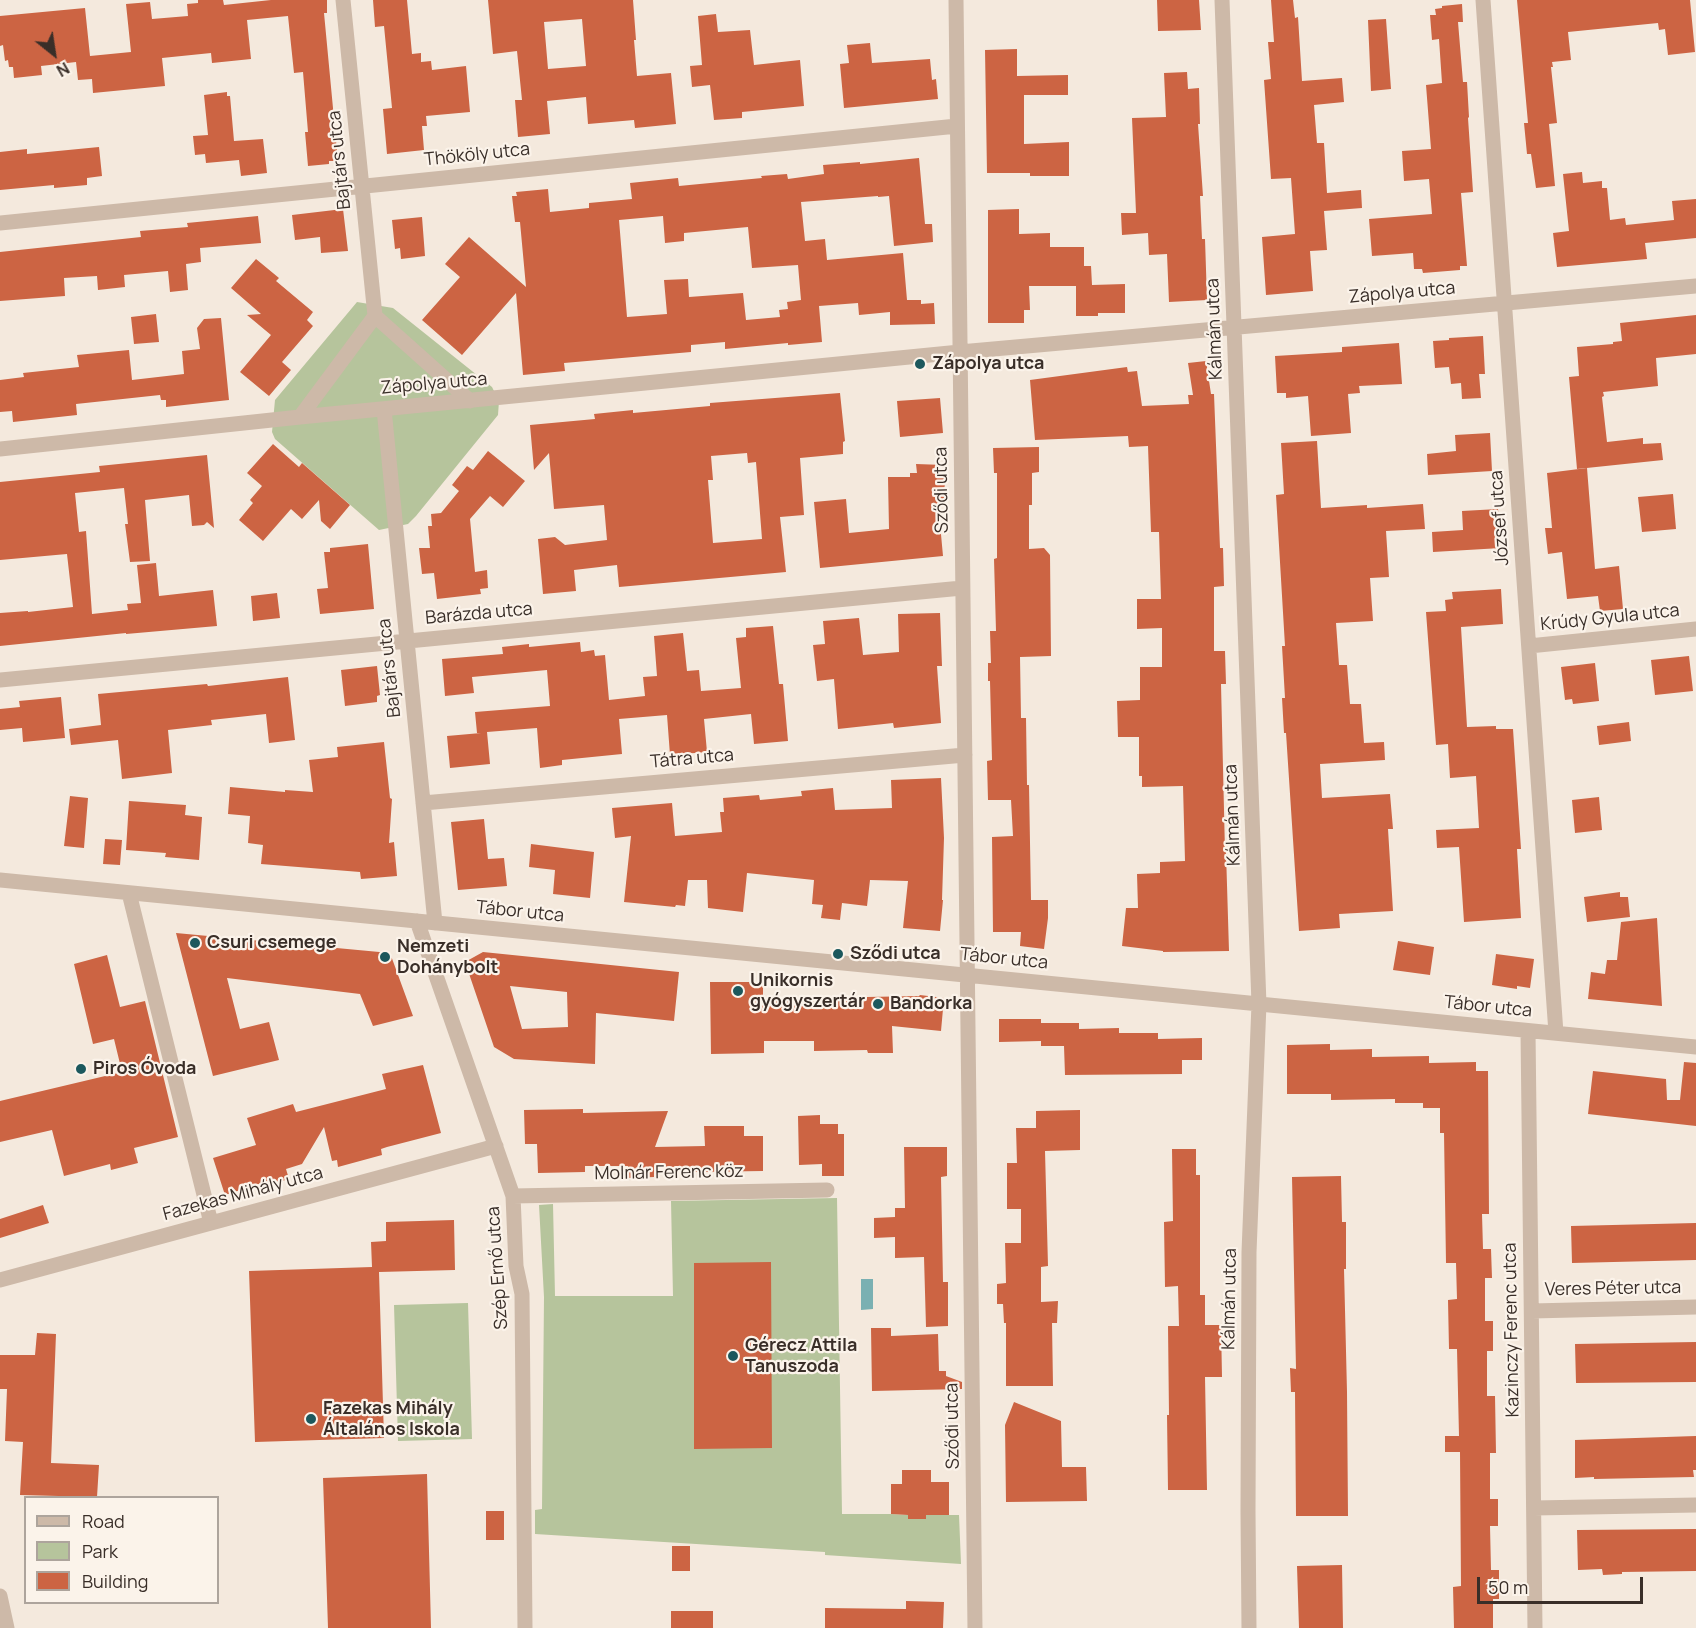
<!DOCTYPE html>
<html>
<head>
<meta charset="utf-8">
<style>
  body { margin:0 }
  #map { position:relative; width:1696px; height:1628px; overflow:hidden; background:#f4e9dd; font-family:Manrope,sans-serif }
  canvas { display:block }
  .legend { position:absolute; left:24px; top:1496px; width:195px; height:108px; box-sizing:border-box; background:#fbf3ea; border:2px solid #ada49c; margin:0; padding:8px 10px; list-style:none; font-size:18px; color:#392e28 }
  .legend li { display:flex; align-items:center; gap:12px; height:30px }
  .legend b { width:30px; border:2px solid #ada49c }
  .north { position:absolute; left:24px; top:24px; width:60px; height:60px; -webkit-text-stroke:4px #fbf3ea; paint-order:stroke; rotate:150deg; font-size:16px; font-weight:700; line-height:24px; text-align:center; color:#392e28 }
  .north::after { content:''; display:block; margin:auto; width:21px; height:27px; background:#392e28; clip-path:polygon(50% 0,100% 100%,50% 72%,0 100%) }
  .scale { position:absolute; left:1477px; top:1577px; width:166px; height:27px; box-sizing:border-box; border:3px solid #392e28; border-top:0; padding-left:8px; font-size:18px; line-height:21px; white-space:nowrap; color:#392e28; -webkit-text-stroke:4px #fbf3ea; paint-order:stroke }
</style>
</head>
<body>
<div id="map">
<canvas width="1696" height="1628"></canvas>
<ul class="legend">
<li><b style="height:8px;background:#cdb9a8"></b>Road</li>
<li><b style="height:16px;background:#b6c49c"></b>Park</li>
<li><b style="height:16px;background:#cc6443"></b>Building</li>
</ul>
<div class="north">N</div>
<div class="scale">50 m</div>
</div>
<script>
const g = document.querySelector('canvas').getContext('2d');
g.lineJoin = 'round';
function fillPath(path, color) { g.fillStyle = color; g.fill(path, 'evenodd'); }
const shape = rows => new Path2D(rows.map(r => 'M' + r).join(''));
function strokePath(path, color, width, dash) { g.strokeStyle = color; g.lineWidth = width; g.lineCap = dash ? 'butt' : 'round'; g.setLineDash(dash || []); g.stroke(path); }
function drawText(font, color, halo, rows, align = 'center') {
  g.font = font + ' Manrope,sans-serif'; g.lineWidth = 4.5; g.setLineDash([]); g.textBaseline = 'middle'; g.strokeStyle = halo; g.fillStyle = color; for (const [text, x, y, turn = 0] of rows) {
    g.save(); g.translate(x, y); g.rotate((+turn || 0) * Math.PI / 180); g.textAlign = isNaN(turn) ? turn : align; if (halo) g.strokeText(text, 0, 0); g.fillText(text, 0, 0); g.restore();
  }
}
fillPath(shape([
  [357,302,393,308,492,387,499,401,498,415,416,516,408,524,379,530,275,439,272,432,275,400],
  [837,1198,842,1514,891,1514,908,1515,909,1519,926,1519,926,1515,959,1515,961,1564,825,1555,825,1552,535,1534,535,1510,542,1509,544,1297,539,1205,553,1204,555,1296,673,1296,671,1201],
  [468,1303,472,1439,398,1441,394,1305]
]), '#b6c49c');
fillPath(shape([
  [861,1279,873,1279,873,1309,861,1310]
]), '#7ab0b2');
fillPath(shape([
  [198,0,223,0,224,5,271,0,327,0,327,13,324,13,338,161,329,161,329,164,308,166,305,132,308,132,303,72,294,73,288,16,247,20,251,59,212,63,211,53,162,58,165,86,93,93,92,79,78,80,76,62,41,66,42,75,14,78,13,67,9,67,8,60,5,61,3,45,0,46,0,16,85,8,90,56,131,52,126,4,150,2,152,19,188,16,187,4,198,3],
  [373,0,407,0,412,54,421,53,421,62,431,61,432,70,466,66,470,112,426,116,427,126,422,126,424,150,387,154,383,109,392,108,384,26,375,27],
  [488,0,633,0,636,40,634,40,637,76,671,73,676,124,635,128,634,120,588,124,586,97,547,101,550,134,518,137,515,100,522,100,517,51,493,54],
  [582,19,586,66,548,69,544,22],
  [1157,0,1199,0,1201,30,1158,31],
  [1271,0,1293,0,1295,18,1298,17,1302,81,1342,78,1344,102,1314,105,1317,143,1324,143,1327,193,1361,190,1362,208,1324,211,1327,250,1310,251,1313,291,1266,295,1262,237,1295,234,1291,178,1271,179,1264,80,1271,79,1268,42,1274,42],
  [1517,0,1690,0,1695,52,1668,55,1665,29,1659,30,1658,23,1568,32,1571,60,1552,62,1553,67,1551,67,1557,123,1549,124,1555,186,1536,188,1531,154,1527,154,1524,123,1528,123],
  [1462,4,1463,22,1458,22,1463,82,1467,82,1469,117,1468,118,1473,192,1461,193,1467,266,1460,266,1460,270,1423,273,1422,269,1414,269,1413,253,1372,256,1369,219,1432,214,1429,179,1404,181,1402,151,1431,149,1426,85,1442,83,1439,39,1432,40,1430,15,1436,15,1435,9,1442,8,1442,6],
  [716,14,718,32,750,30,754,65,800,60,804,106,742,112,742,118,714,120,710,85,692,87,690,66,702,65,698,16],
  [1386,19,1391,89,1371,91,1368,20],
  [870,43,872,63,930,59,932,80,936,79,938,99,844,108,840,64,849,63,847,45],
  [1017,49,1017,76,1068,75,1068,95,1024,95,1024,144,1069,142,1069,176,1030,176,1030,173,987,173,985,50],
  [1187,72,1188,89,1199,88,1200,124,1198,124,1203,196,1200,196,1202,239,1205,239,1207,300,1169,302,1167,254,1149,255,1148,233,1122,235,1121,213,1136,213,1132,118,1166,117,1164,73],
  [227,92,227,96,230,96,234,141,263,139,267,173,241,176,239,160,206,163,205,154,195,155,193,136,208,135,204,95],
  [99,147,102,176,87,178,87,185,54,188,54,185,0,190,0,152,27,149,27,154],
  [919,158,925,224,932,224,933,242,894,246,889,196,878,197,878,196,801,202,805,241,825,239,827,260,903,253,907,300,921,300,921,304,934,303,935,324,890,325,890,312,859,315,858,303,819,306,822,342,788,345,788,343,725,349,725,342,691,345,691,352,564,363,565,371,523,375,516,293,462,355,422,320,460,277,445,264,469,237,526,287,520,222,515,222,512,196,517,196,516,192,548,189,550,212,589,208,589,203,632,199,630,183,678,178,679,186,762,178,761,176,787,174,788,179,824,174,823,165,860,162,860,164],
  [663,216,665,243,684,241,684,233,748,227,752,268,798,265,801,300,787,302,788,309,779,310,780,317,746,320,743,293,689,297,688,279,664,280,667,314,627,317,619,220],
  [1582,172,1583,183,1602,181,1602,188,1607,188,1610,220,1625,218,1626,225,1674,220,1672,201,1696,199,1696,238,1645,243,1647,259,1557,267,1553,233,1569,231,1563,174],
  [343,209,348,251,321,253,320,237,295,240,292,215],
  [1019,209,1019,234,1050,233,1050,247,1084,247,1084,266,1091,266,1092,285,1125,284,1125,313,1098,313,1098,316,1076,316,1076,286,1029,286,1030,310,1024,310,1024,323,988,323,988,210],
  [258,216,261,243,200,248,201,262,186,264,188,290,170,292,168,271,124,275,125,287,98,290,97,276,64,278,65,296,0,301,0,252,141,237,140,231,188,227,187,223],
  [422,217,425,256,401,259,400,248,395,249,392,220],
  [256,259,279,278,276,281,313,312,307,320,313,326,282,362,291,370,269,396,240,372,271,335,247,315,261,314,231,288],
  [156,314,159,342,134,344,131,317],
  [1696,315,1696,354,1656,358,1658,386,1603,392,1604,396,1602,397,1607,442,1643,438,1643,444,1661,443,1663,460,1577,469,1569,377,1579,376,1577,347,1613,344,1613,342,1622,341,1620,323],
  [221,318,229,400,166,407,166,400,161,400,160,395,76,404,77,415,13,422,12,411,0,412,0,380,24,377,23,373,79,367,77,355,129,350,132,380,184,374,182,351,200,349,197,328,204,319],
  [1483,336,1485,374,1479,374,1481,398,1462,399,1461,383,1451,384,1449,367,1435,368,1433,341,1449,340,1449,338],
  [1399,343,1402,384,1359,386,1360,393,1348,394,1351,433,1311,436,1308,396,1286,398,1286,393,1277,393,1275,356,1342,352,1342,347],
  [1206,361,1211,394,1214,394,1220,548,1223,548,1224,586,1214,587,1214,651,1225,651,1226,684,1221,684,1225,852,1226,852,1229,951,1163,952,1163,951,1122,946,1126,908,1138,908,1137,874,1160,873,1160,862,1185,861,1183,786,1142,787,1142,776,1139,776,1139,737,1118,737,1117,701,1140,700,1140,667,1162,667,1162,628,1137,629,1137,599,1161,599,1159,532,1151,532,1148,446,1129,447,1128,436,1035,440,1030,380,1127,367,1128,372,1137,371,1142,406,1189,404,1188,395,1193,395,1188,363],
  [840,393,845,441,843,442,843,454,800,458,804,515,780,517,786,572,619,587,617,565,574,570,576,591,543,594,538,539,555,537,565,545,607,540,604,505,554,509,549,453,534,470,530,425,595,419,594,414,633,410,633,413,710,406,710,403],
  [747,453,748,463,756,462,762,539,713,543,708,480,713,480,711,456],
  [940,398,943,433,900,437,897,401],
  [1490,433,1492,471,1428,475,1427,454,1456,451,1455,435],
  [1317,441,1321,508,1367,505,1367,508,1423,504,1425,529,1386,531,1389,577,1370,578,1373,621,1336,623,1339,665,1347,665,1350,704,1361,704,1364,743,1384,742,1385,760,1320,764,1322,798,1390,794,1393,829,1388,829,1393,911,1339,914,1340,928,1299,931,1286,733,1284,733,1282,698,1285,698,1282,646,1285,646,1276,495,1284,494,1281,443],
  [273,444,299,467,302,463,350,505,330,529,321,521,319,500,302,519,291,509,263,541,239,520,253,503,250,500,262,486,247,473],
  [1039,447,1039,472,1032,473,1032,505,1029,505,1029,549,1044,548,1050,555,1051,656,1020,657,1021,718,1026,718,1027,785,1029,785,1031,900,1048,900,1048,918,1044,949,1020,946,1021,932,993,932,992,837,1013,836,1011,800,988,800,987,761,992,760,990,681,988,681,988,663,991,663,990,631,996,631,994,559,997,558,997,473,994,473,993,448],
  [488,451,525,481,503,507,490,496,470,519,475,572,487,570,488,588,480,589,481,594,437,599,434,573,422,574,419,548,430,548,428,526,432,526,431,514,441,513,459,491,452,485,467,466,473,470],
  [207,455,214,528,207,522,204,525,192,526,189,495,145,500,150,561,130,562,125,524,128,524,124,488,75,493,79,532,86,531,92,614,128,610,127,604,141,603,137,565,156,563,159,596,213,590,217,626,126,634,126,633,0,646,0,613,28,611,28,612,73,607,67,554,0,560,0,482,100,472,99,466],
  [916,464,944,465,945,501,938,502,943,556,820,568,814,502,846,499,849,533,889,529,888,477,910,477,910,473,917,473],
  [1587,468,1595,569,1619,566,1623,609,1600,611,1598,596,1567,599,1562,552,1548,554,1545,528,1552,528,1547,473],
  [1673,494,1676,529,1642,532,1638,497],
  [1498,509,1501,548,1433,552,1432,532,1463,530,1462,511],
  [368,544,374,609,320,614,317,589,328,588,324,552,330,552,330,548],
  [1501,589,1503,624,1461,627,1467,727,1496,726,1496,729,1513,729,1521,849,1517,849,1521,918,1464,922,1459,847,1437,848,1436,830,1479,828,1476,776,1450,778,1448,744,1436,745,1426,612,1446,611,1445,600,1453,599,1452,592],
  [277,593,280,618,253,621,251,596],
  [940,613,942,666,937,666,941,723,894,728,893,723,838,729,834,679,817,681,813,645,825,644,823,621,859,618,863,655,899,652,898,614],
  [773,626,779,684,783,684,788,741,754,744,751,714,704,719,707,752,670,755,667,715,619,719,622,754,562,760,562,765,540,768,537,728,487,732,490,764,450,768,447,736,481,733,477,733,475,712,550,706,547,670,472,677,474,693,445,696,442,659,503,654,502,647,529,644,529,647,580,642,581,652,594,650,595,656,605,655,609,700,645,696,643,677,657,676,654,636,683,633,687,671,699,670,701,691,741,688,736,638,746,637,746,628],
  [1689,656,1693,691,1655,695,1651,660],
  [1595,663,1599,701,1573,704,1572,699,1565,700,1561,667],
  [377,666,380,695,377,696,377,702,345,706,341,670],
  [288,677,295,740,269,743,266,714,211,720,212,725,168,730,172,773,122,779,118,740,71,745,69,729,101,725,98,694,207,684,208,686],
  [61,697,65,738,23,742,22,728,0,730,0,709,20,707,19,701],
  [1629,722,1631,741,1599,745,1597,726],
  [384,742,390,798,392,799,389,843,394,842,397,876,361,879,360,872,261,864,263,845,248,843,250,816,228,814,230,787,285,792,285,790,313,792,309,760,338,757,337,747],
  [941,778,944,838,942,900,943,900,940,931,903,928,908,881,870,880,867,906,842,903,840,920,821,918,823,905,812,904,814,880,747,873,743,912,708,908,707,880,688,880,685,906,676,905,675,907,624,902,631,836,615,838,612,808,672,803,675,836,722,832,720,812,724,812,723,798,759,795,760,800,802,796,801,791,833,788,835,810,892,808,891,780],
  [70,796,88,798,84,848,64,846],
  [1599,797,1602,830,1575,833,1572,800],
  [129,801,186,805,185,815,202,817,199,860,165,857,166,853,126,850],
  [484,819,488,859,504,858,507,886,458,890,451,822],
  [105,839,122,840,120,865,103,864],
  [531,844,594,852,590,898,553,894,555,870,529,867],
  [1620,892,1620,897,1628,897,1630,917,1587,922,1584,897],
  [1657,918,1662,1006,1588,999,1591,972,1605,974,1607,960,1617,960,1621,922],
  [176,933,390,953,413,1016,373,1026,360,994,227,978,240,1029,269,1022,279,1060,213,1076],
  [1398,941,1434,947,1430,975,1393,970],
  [483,952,679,972,674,1021,596,1013,595,1064,514,1059,494,1047,465,962],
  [510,986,567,992,568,1027,522,1029],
  [1496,954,1534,959,1530,988,1517,986,1517,989,1492,985],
  [107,955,120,1007,145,1001,178,1137,134,1148,138,1163,111,1170,110,1164,64,1176,52,1130,0,1142,0,1101,122,1072,114,1039,93,1044,74,964],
  [710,982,763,982,763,1000,867,999,867,997,919,996,920,995,944,998,941,1031,892,1026,893,1053,868,1053,867,1050,814,1051,814,1041,764,1041,764,1053,711,1054],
  [999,1019,1041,1019,1041,1023,1079,1023,1079,1029,1119,1028,1119,1033,1158,1033,1158,1039,1202,1038,1202,1060,1182,1060,1182,1074,1065,1075,1064,1046,1041,1046,1041,1041,999,1042],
  [1330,1044,1330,1050,1372,1049,1372,1057,1429,1056,1429,1063,1476,1062,1476,1071,1488,1071,1489,1214,1482,1214,1483,1249,1491,1249,1492,1278,1485,1278,1485,1321,1493,1321,1493,1351,1487,1351,1487,1396,1495,1396,1496,1453,1490,1453,1490,1499,1498,1499,1498,1526,1490,1526,1491,1570,1499,1570,1499,1599,1493,1599,1493,1628,1454,1628,1453,1587,1461,1586,1460,1452,1445,1452,1445,1436,1459,1436,1457,1349,1449,1349,1448,1300,1457,1299,1456,1263,1446,1263,1444,1133,1440,1133,1440,1108,1423,1108,1423,1103,1395,1103,1395,1099,1331,1100,1331,1094,1287,1094,1287,1045],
  [1684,1062,1696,1063,1696,1126,1588,1114,1593,1071,1666,1079,1667,1100,1680,1100],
  [423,1065,441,1133,387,1147,381,1149,382,1155,338,1167,337,1160,332,1161,324,1127,302,1164,286,1169,289,1179,269,1185,268,1181,225,1195,213,1158,256,1145,247,1118,293,1104,296,1112,386,1089,382,1074],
  [583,1109,583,1113,668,1111,655,1147,705,1146,704,1126,744,1126,744,1136,763,1136,763,1171,695,1172,695,1167,654,1167,654,1177,629,1178,628,1166,585,1166,585,1172,538,1173,537,1144,525,1144,524,1110],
  [1080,1110,1080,1150,1045,1151,1048,1266,1041,1267,1041,1302,1058,1301,1057,1323,1052,1323,1053,1386,1006,1386,1006,1323,1004,1323,1003,1304,997,1304,997,1284,1006,1283,1005,1243,1021,1243,1021,1209,1007,1209,1007,1163,1017,1163,1016,1128,1036,1128,1036,1111],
  [820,1115,820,1124,838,1124,838,1134,844,1134,844,1176,822,1176,822,1164,799,1165,798,1116],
  [904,1147,947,1147,947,1176,941,1177,943,1282,948,1282,948,1326,926,1327,924,1257,895,1258,895,1237,874,1238,874,1218,895,1217,895,1208,905,1208],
  [1172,1149,1196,1149,1196,1175,1200,1175,1200,1295,1205,1295,1205,1325,1221,1325,1222,1377,1205,1377,1207,1490,1168,1490,1167,1415,1169,1415,1168,1326,1179,1326,1178,1286,1165,1287,1164,1222,1173,1221],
  [1341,1176,1342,1222,1346,1222,1346,1269,1344,1269,1347,1392,1348,1516,1296,1516,1295,1392,1291,1392,1290,1368,1296,1369,1292,1177],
  [43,1205,49,1223,0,1238,0,1219],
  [454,1220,455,1270,379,1272,384,1438,255,1442,249,1271,372,1267,371,1242,386,1241,386,1222],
  [1696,1223,1696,1260,1572,1263,1571,1226],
  [771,1262,772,1448,694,1449,694,1263],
  [871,1328,891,1328,891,1336,938,1334,939,1371,946,1371,946,1376,962,1382,962,1389,872,1391],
  [37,1333,56,1334,51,1463,99,1465,97,1497,20,1495,23,1442,5,1441,7,1389,0,1389,0,1355,35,1355],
  [1696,1342,1696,1382,1576,1383,1575,1344],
  [1014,1402,1061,1421,1062,1467,1086,1467,1087,1501,1006,1502,1005,1425],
  [1696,1436,1696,1470,1693,1470,1694,1477,1594,1479,1594,1477,1575,1478,1575,1440],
  [902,1470,931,1470,931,1482,949,1482,949,1515,926,1515,926,1519,908,1519,908,1515,891,1514,891,1484,902,1484],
  [427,1474,431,1628,328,1628,323,1478],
  [486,1511,504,1511,504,1540,486,1540],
  [1696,1529,1696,1571,1622,1572,1622,1574,1603,1575,1602,1569,1578,1570,1577,1530],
  [672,1546,690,1546,690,1571,672,1571],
  [1342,1565,1343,1628,1299,1628,1297,1566],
  [906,1601,944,1602,943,1628,825,1628,825,1608,906,1609],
  [671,1611,713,1611,713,1628,671,1628]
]), '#cc6443');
strokePath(shape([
  [343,0,375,316],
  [956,0,975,1628],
  [1222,0,1259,1004,1249,1252,1248,1511,1249,1628],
  [1483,0,1556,1033],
  [0,223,957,126],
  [384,409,435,923],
  [300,417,375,316,470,401],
  [0,449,300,417,960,352,1696,286],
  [1529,646,1696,629],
  [0,680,962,588],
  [423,803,965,755],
  [0,880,1696,1047],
  [129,893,211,1223],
  [417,921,513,1196,516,1266,522,1294,525,1628],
  [1528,1031,1535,1628],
  [513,1196,827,1190],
  [0,1280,496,1146],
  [1532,1311,1696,1307],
  [1534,1508,1696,1505],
  [0,1596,7,1628]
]), '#cdb9a8', 15);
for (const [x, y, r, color] of [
  [920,364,6,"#1c585d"],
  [195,943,6,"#1c585d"],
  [838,954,6,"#1c585d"],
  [385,957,6,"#1c585d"],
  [738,991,6,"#1c585d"],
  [878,1004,6,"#1c585d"],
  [81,1069,6,"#1c585d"],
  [733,1356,6,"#1c585d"],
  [311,1419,6,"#1c585d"]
]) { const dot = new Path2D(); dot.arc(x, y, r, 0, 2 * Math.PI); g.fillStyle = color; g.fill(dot); strokePath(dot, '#fbf3ea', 2); }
drawText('18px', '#392e28', '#fbf3ea', [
  ["Thököly utca",477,155,-6],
  ["Bajtárs utca",340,160,-96],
  ["Zápolya utca",1402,293,-5],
  ["Kálmán utca",1215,329,-92],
  ["Zápolya utca",434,384,-5],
  ["Sződi utca",942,490,-91],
  ["József utca",1500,518,-94],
  ["Barázda utca",479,614,-5],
  ["Krúdy Gyula utca",1610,618,-6],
  ["Bajtárs utca",390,668,-96],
  ["Tátra utca",692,759,-5],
  ["Kálmán utca",1233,815,-92],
  ["Tábor utca",520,912,6],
  ["Tábor utca",1004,959,6],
  ["Tábor utca",1488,1007,6],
  ["Molnár Ferenc köz",669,1173,-1],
  ["Fazekas Mihály utca",243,1194,-15],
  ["Szép Ernő utca",498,1268,-94],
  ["Veres Péter utca",1613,1289,-1],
  ["Kálmán utca",1230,1299,-89],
  ["Kazinczy Ferenc utca",1512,1330,-91],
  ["Sződi utca",953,1426,-91]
]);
drawText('bold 18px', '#392e28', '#fbf3ea', [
  ["Zápolya utca",932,364],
  ["Csuri csemege",207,943],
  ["Nemzeti",397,947],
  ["Dohánybolt",397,968],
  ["Sződi utca",850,954],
  ["Unikornis",750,981],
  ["gyógyszertár",750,1002],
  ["Bandorka",890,1004],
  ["Piros Óvoda",93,1069],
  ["Gérecz Attila",745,1346],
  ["Tanuszoda",745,1367],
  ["Fazekas Mihály",323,1409],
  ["Általános Iskola",323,1430]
], 'left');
</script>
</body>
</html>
